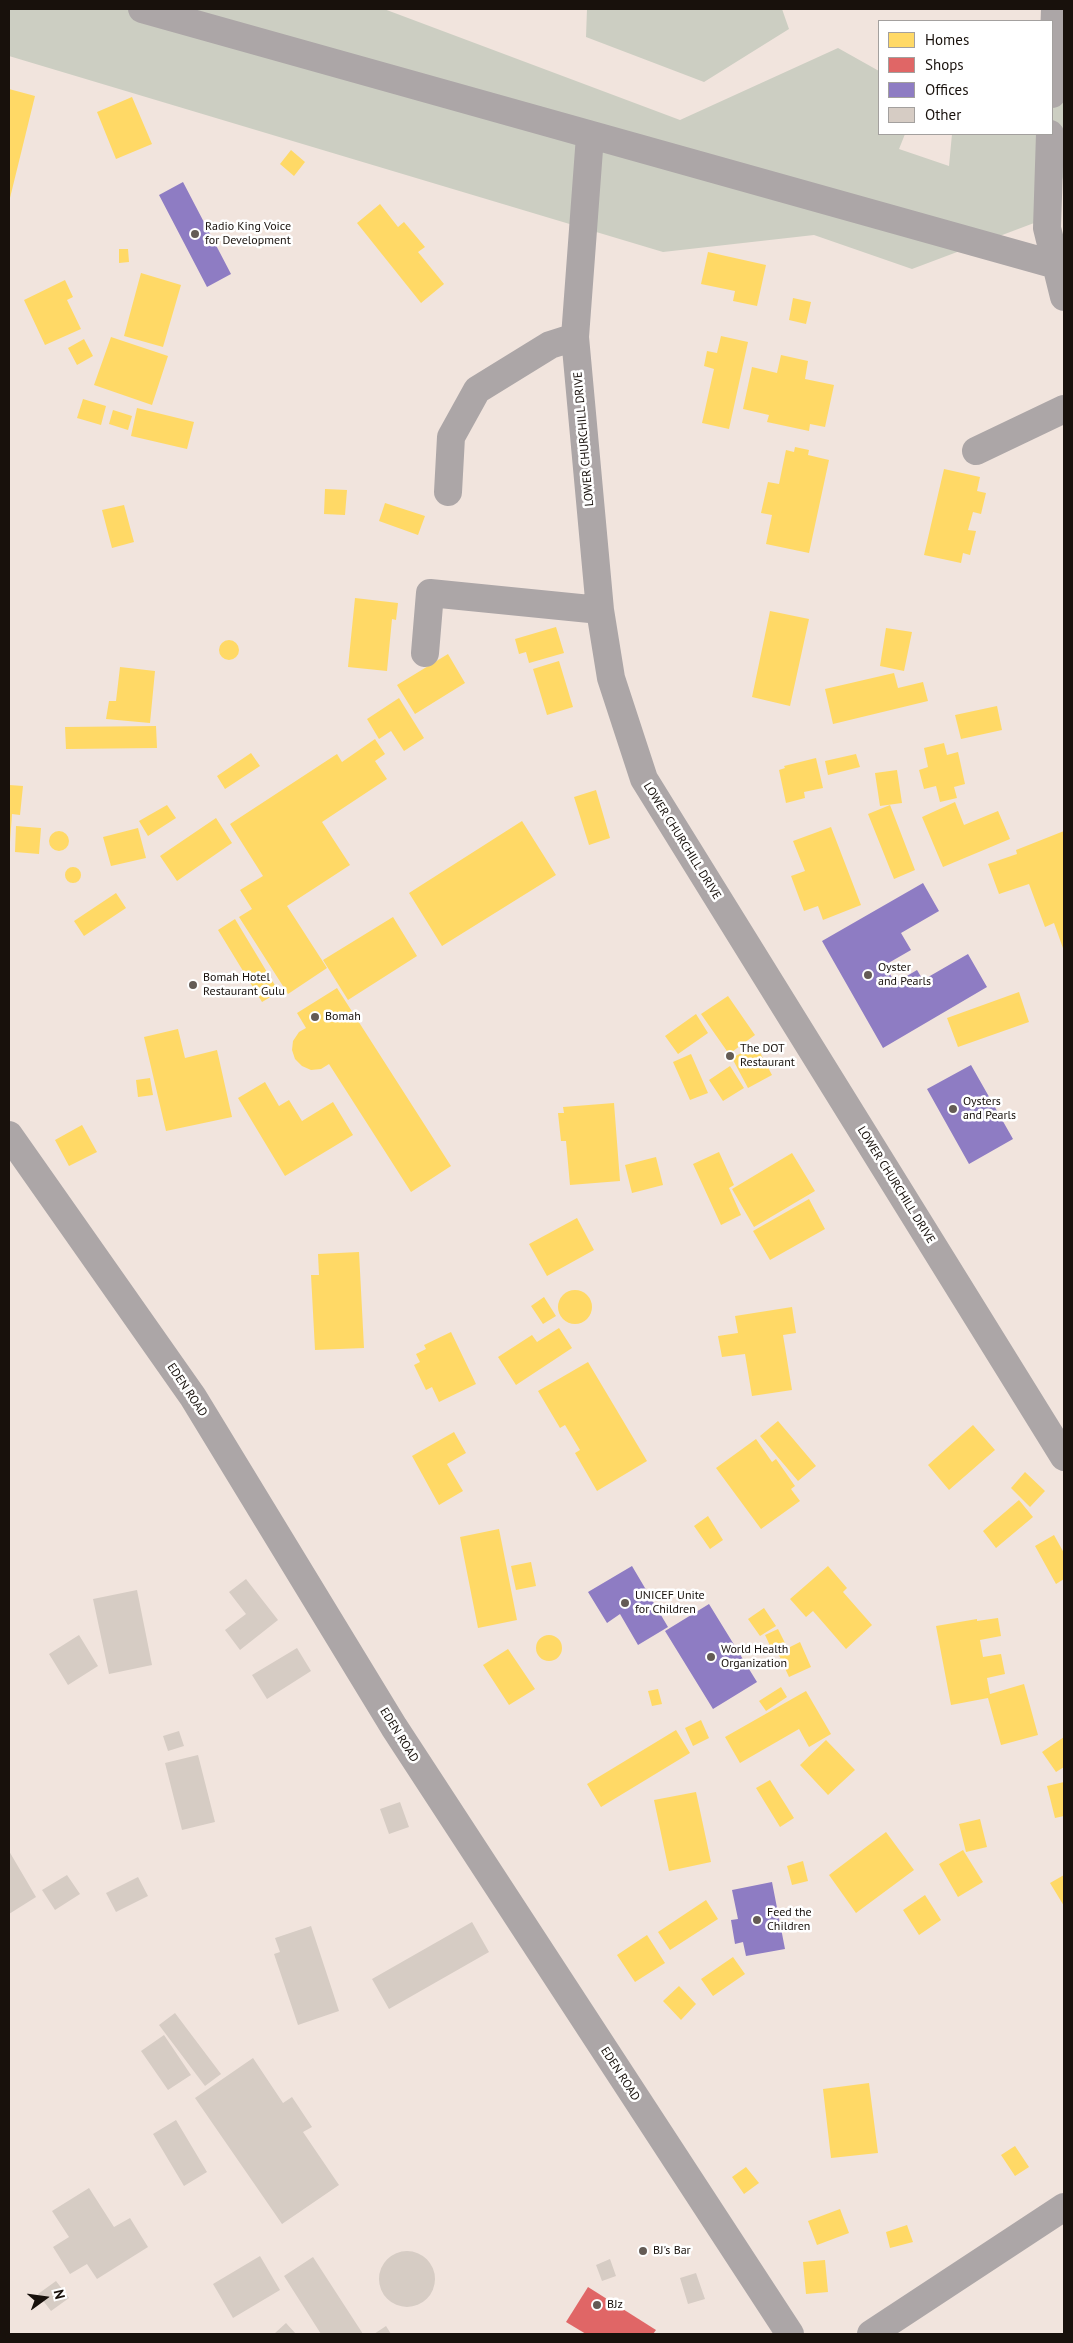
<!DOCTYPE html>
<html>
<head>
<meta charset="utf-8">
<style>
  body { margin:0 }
  #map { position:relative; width:1073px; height:2343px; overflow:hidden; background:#f1e4dd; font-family:"PT Sans",sans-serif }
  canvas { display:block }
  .frame { position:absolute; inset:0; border:10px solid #18110c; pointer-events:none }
  .legend { position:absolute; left:878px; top:20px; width:175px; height:115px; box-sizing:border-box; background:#fff; border:1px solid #a3a09e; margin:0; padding:6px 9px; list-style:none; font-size:15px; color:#18110c }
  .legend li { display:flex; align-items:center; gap:10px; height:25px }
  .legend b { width:25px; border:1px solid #a3a09e }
  .north { position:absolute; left:20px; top:2273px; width:50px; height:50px; -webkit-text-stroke:4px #fff; paint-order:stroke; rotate:76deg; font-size:14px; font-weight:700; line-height:20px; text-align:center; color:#18110c }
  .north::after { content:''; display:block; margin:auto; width:18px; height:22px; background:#18110c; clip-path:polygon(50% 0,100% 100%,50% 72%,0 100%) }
</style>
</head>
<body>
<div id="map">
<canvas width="1073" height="2343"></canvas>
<div class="frame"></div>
<ul class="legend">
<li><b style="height:14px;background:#ffd966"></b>Homes</li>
<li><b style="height:14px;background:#e06666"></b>Shops</li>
<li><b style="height:14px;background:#8e7cc3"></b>Offices</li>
<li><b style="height:14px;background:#d6ccc4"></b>Other</li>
</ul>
<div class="north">N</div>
</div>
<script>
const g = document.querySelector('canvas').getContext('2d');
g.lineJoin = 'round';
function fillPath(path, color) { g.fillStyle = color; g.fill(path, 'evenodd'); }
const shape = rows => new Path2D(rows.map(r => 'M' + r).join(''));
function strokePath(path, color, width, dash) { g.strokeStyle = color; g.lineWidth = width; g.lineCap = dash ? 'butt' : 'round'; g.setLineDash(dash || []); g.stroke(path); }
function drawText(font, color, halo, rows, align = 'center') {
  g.font = font + ' "PT Sans",sans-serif'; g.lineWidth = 5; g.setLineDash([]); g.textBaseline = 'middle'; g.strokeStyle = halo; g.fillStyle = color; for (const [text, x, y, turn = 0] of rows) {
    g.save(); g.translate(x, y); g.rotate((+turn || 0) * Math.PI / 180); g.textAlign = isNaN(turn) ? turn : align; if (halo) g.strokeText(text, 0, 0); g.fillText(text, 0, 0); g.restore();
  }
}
fillPath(shape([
  [9,9,384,9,680,120,838,48,879,71,879,134,905,134,899,149,949,166,952,134,1052,134,1052,29,1064,44,1064,174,1050,217,912,269,814,235,663,252,9,56],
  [587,9,782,9,789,29,704,82,586,37]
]), '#cccec2');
fillPath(shape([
  [9,89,35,96,9,202],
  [132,97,152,144,116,159,97,112],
  [291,150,305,162,294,176,280,164],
  [380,204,398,227,404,222,425,247,418,252,444,284,421,303,357,223],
  [119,249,128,249,129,262,119,263],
  [708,252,766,265,757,306,733,301,735,291,701,284],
  [141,273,181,285,163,347,124,336],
  [65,280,73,297,67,300,81,329,45,345,24,300],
  [793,298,811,302,806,324,789,320],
  [721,336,748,342,729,429,702,423,714,369,704,366,707,351,717,353],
  [111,337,168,356,152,405,94,385],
  [84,339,93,356,77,365,68,348],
  [781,355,808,361,805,379,834,385,825,427,810,424,809,431,767,422,769,415,743,409,752,367,777,373],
  [83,399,106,406,101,425,77,418],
  [137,408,194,422,187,449,131,436],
  [113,410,132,416,128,430,109,424],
  [795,447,809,450,808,455,829,460,809,553,766,544,772,515,761,513,768,482,779,484,786,450,794,452],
  [944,469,980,477,977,491,986,493,981,514,973,512,968,530,976,531,970,555,963,553,961,563,924,555],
  [325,489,347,490,345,515,324,514],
  [385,503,425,516,418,535,379,521],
  [124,505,134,542,112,548,102,510],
  [355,598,398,603,396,620,392,619,387,671,348,667],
  [770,611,809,619,790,706,752,697],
  [556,627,564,653,529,663,526,652,519,654,515,639],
  [886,628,912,632,904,671,880,666],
  '219 650a10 10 0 1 1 20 0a10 10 0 1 1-20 0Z',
  [448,654,465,683,415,714,397,685],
  [559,661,573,707,547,715,533,669],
  [120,667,155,671,150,723,106,719,109,701,116,701],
  [894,673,898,688,923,682,928,701,833,724,825,689],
  [399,698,424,738,404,751,391,731,379,739,367,719],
  [997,706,1002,730,961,739,955,715],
  [156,726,157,748,66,749,65,727],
  [375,739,385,754,375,761,387,779,322,822,350,865,287,906,327,968,288,994,239,917,252,909,240,890,263,876,230,824,337,754,342,762],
  [944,743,947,755,958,752,965,784,954,787,957,798,940,802,936,786,924,789,919,770,928,767,924,748],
  [251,753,260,766,225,789,217,776],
  [856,754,860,767,828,775,825,761],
  [816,758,823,788,804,792,805,798,786,803,779,770,785,768,784,766],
  [897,770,902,803,880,806,875,773],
  [9,785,23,786,20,815,12,814,10,842],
  [596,790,610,838,589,845,574,797],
  [955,802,964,825,998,811,1010,839,943,867,922,817],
  [167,805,176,818,148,836,139,821],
  [890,805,915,870,894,879,868,814],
  [216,818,232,843,177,881,160,856],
  [522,821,556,875,442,946,409,893],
  [16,826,41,828,39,854,15,852],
  [831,827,861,905,823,920,818,906,804,911,791,876,805,871,793,841],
  [138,828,146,858,111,866,103,837],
  '49 841a10 10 0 1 1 20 0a10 10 0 1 1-20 0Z',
  [1064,831,1064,951,1054,923,1045,927,1029,884,999,894,988,864,1017,854,1016,850],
  '65 875a8 8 0 1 1 16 0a8 8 0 1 1-16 0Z',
  [116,893,126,908,84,936,74,921],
  [393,917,417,956,348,1000,323,960],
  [235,919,279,992,262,1002,218,930],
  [337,988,451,1166,411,1192,329,1064,321,1069,311,1070,302,1066,295,1059,292,1050,293,1041,299,1032,306,1028,297,1013],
  [1019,992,1029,1022,958,1047,947,1018],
  [728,996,755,1035,729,1054,701,1014],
  [696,1014,708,1033,678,1054,665,1036],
  [178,1029,185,1058,217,1050,232,1117,166,1131,144,1037],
  [756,1045,772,1075,748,1088,732,1058],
  [691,1054,708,1093,690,1100,673,1062],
  [730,1066,744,1088,723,1101,709,1080],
  [150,1078,153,1095,138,1097,136,1080],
  [265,1082,279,1106,289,1100,302,1121,333,1102,353,1135,285,1176,238,1098],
  [614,1103,620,1181,570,1185,566,1141,561,1141,558,1113,564,1113,563,1107],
  [82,1125,97,1152,69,1166,55,1140],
  [719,1152,734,1185,729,1188,741,1215,721,1225,693,1164],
  [792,1153,815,1191,754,1227,732,1189],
  [656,1157,663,1185,632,1193,625,1165],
  [809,1199,825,1229,770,1260,753,1231],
  [577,1218,594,1250,547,1276,529,1244],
  [359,1252,364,1348,315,1350,311,1275,319,1275,318,1254],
  '558 1307a17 17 0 1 1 34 0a17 17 0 1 1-34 0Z',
  [544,1297,556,1316,543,1324,531,1306],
  [792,1307,796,1333,783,1335,792,1390,752,1396,745,1354,722,1357,718,1336,738,1333,735,1316],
  [559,1328,572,1348,516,1385,498,1357,532,1335,537,1342],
  [451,1332,476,1384,439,1402,432,1387,426,1390,414,1365,420,1362,416,1354,426,1349,424,1345],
  [588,1362,647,1461,597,1491,575,1453,580,1450,565,1425,560,1428,538,1391],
  [778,1421,816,1466,798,1481,760,1436],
  [973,1425,995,1450,949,1490,928,1465],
  [454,1432,466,1453,447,1464,463,1491,439,1505,412,1456],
  [756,1439,772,1462,776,1459,795,1486,791,1489,800,1501,761,1529,716,1468],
  [1025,1472,1045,1491,1030,1507,1011,1488],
  [1019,1500,1033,1517,996,1548,983,1531],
  [708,1516,723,1540,710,1549,694,1526],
  [499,1529,517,1620,478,1628,460,1537],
  [1054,1535,1064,1553,1064,1579,1056,1584,1035,1546],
  [531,1562,536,1586,516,1590,511,1566],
  [828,1566,847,1588,843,1592,872,1625,846,1649,813,1611,806,1617,790,1599],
  [764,1608,776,1626,760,1636,748,1619],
  [998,1618,1001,1636,980,1640,983,1657,1001,1654,1005,1674,987,1678,990,1694,1024,1684,1038,1735,1001,1745,988,1698,951,1705,936,1626,977,1619,977,1621],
  [778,1629,786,1645,773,1652,765,1635],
  '536 1648a13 13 0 1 1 26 0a13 13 0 1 1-26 0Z',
  [800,1642,811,1667,789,1677,778,1653],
  [508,1649,535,1689,509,1705,483,1665],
  [781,1687,787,1697,766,1711,759,1701],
  [658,1689,662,1704,652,1706,648,1691],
  [806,1691,831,1734,809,1747,799,1729,740,1763,725,1737],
  [701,1720,709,1738,693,1746,685,1728],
  [676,1730,690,1753,601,1807,587,1784],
  [1064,1737,1064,1767,1056,1772,1042,1752],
  [826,1740,855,1770,828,1795,800,1765],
  [770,1780,794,1818,780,1827,756,1788],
  [1064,1782,1064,1816,1055,1818,1047,1786],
  [696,1792,711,1862,669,1871,654,1800],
  [980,1819,987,1847,966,1852,959,1824],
  [886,1832,914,1870,856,1913,829,1875],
  [963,1850,983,1882,958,1897,939,1864],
  [803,1861,808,1881,792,1885,787,1866],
  [1064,1875,1064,1906,1050,1883],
  [925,1895,941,1920,919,1935,903,1910],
  [706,1900,718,1919,670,1950,658,1932],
  [647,1935,665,1963,635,1982,617,1955],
  [733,1957,745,1974,713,1996,701,1979],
  [679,1986,696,2004,681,2020,663,2001],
  [869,2083,878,2153,831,2158,823,2089],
  [1015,2146,1029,2167,1015,2176,1001,2155],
  [746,2167,759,2183,744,2194,732,2177],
  [840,2209,849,2233,817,2245,808,2221],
  [907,2225,913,2242,890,2248,886,2232],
  [825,2260,828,2292,806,2294,803,2262]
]), '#ffd966');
fillPath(shape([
  [588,2287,656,2330,653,2334,586,2334,566,2322]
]), '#e06666');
fillPath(shape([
  [183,182,231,274,207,287,159,195],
  [923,883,939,911,901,933,911,950,885,965,895,983,917,970,923,980,968,954,987,987,883,1048,822,941],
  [971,1065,1013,1139,969,1164,927,1089],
  [632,1566,668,1627,638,1645,620,1614,607,1623,588,1592],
  [709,1604,757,1682,713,1709,665,1631],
  [772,1882,785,1949,746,1956,743,1942,735,1944,731,1920,738,1919,732,1890]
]), '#8e7cc3');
fillPath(shape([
  [246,1579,278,1620,240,1650,225,1630,246,1614,229,1592],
  [137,1590,152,1665,109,1674,93,1599],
  [79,1635,98,1666,68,1685,49,1654],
  [297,1648,311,1671,267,1699,252,1675],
  [179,1731,184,1746,168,1751,163,1736],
  [198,1755,215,1822,182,1830,165,1763],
  [400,1802,409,1827,389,1834,380,1809],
  [9,1851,36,1897,9,1914],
  [67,1875,80,1894,55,1910,42,1890],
  [138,1877,148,1896,116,1912,106,1893],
  [472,1922,489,1952,389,2009,372,1979],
  [311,1926,339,2011,298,2025,274,1954,280,1952,275,1938],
  [175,2013,221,2074,205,2086,159,2025],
  [164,2035,191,2075,168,2090,141,2051],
  [253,2058,283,2103,292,2097,312,2127,303,2132,339,2185,282,2224,195,2098],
  [176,2120,207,2172,184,2186,153,2134],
  [89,2188,114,2227,130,2218,148,2247,97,2279,87,2264,70,2274,53,2247,69,2237,52,2211],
  '379 2279a28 28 0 1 1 56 0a28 28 0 1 1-56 0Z',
  [260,2256,280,2290,233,2318,213,2284],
  [313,2257,363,2334,321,2334,284,2276],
  [610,2259,616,2276,602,2281,596,2265],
  [696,2273,705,2299,688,2304,680,2278],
  [56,2281,69,2298,51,2311,38,2294],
  [286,2323,296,2334,277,2334,275,2333],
  [386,2326,391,2334,374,2334]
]), '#d6ccc4');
strokePath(shape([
  [142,9,1056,265],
  [1052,94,1055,9],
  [1050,134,1047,228,1064,297],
  [590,136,575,337,600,610,611,678,644,779,1064,1457],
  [976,451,1064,409],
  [448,492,451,437,477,390,550,345,575,337],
  [425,653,430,593,600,610],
  [9,1135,193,1397,394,1727,790,2334],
  [871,2334,1064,2207]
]), '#aca6a7', 28);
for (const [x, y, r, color] of [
  [195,234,5,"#645b55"],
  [868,975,5,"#645b55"],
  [193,985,5,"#645b55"],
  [315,1017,5,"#645b55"],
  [730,1056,5,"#645b55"],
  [953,1109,5,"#645b55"],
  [625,1603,5,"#645b55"],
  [711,1657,5,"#645b55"],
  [757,1920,5,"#645b55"],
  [643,2251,5,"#645b55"],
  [597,2305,5,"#645b55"]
]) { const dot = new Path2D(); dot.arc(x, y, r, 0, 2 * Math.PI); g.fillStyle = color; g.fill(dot); strokePath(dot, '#fff', 2); }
drawText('12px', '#18110c', '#fff', [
  ["Radio King Voice",205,227],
  ["for Development",205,241],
  ["Oyster",878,968],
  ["and Pearls",878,982],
  ["Bomah Hotel",203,978],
  ["Restaurant Gulu",203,992],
  ["Bomah",325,1017],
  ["The DOT",740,1049],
  ["Restaurant",740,1063],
  ["Oysters",963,1102],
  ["and Pearls",963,1116],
  ["UNICEF Unite",635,1596],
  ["for Children",635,1610],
  ["World Health",721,1650],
  ["Organization",721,1664],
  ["Feed the",767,1913],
  ["Children",767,1927],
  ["BJ's Bar",653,2251],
  ["BJz",607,2305]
], 'left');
drawText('12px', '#18110c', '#fff', [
  ["LOWER CHURCHILL DRIVE",584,439,-95],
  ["LOWER CHURCHILL DRIVE",682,841,58],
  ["LOWER CHURCHILL DRIVE",896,1185,58],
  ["EDEN ROAD",187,1390,56],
  ["EDEN ROAD",399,1735,58],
  ["EDEN ROAD",620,2074,57]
]);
</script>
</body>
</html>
